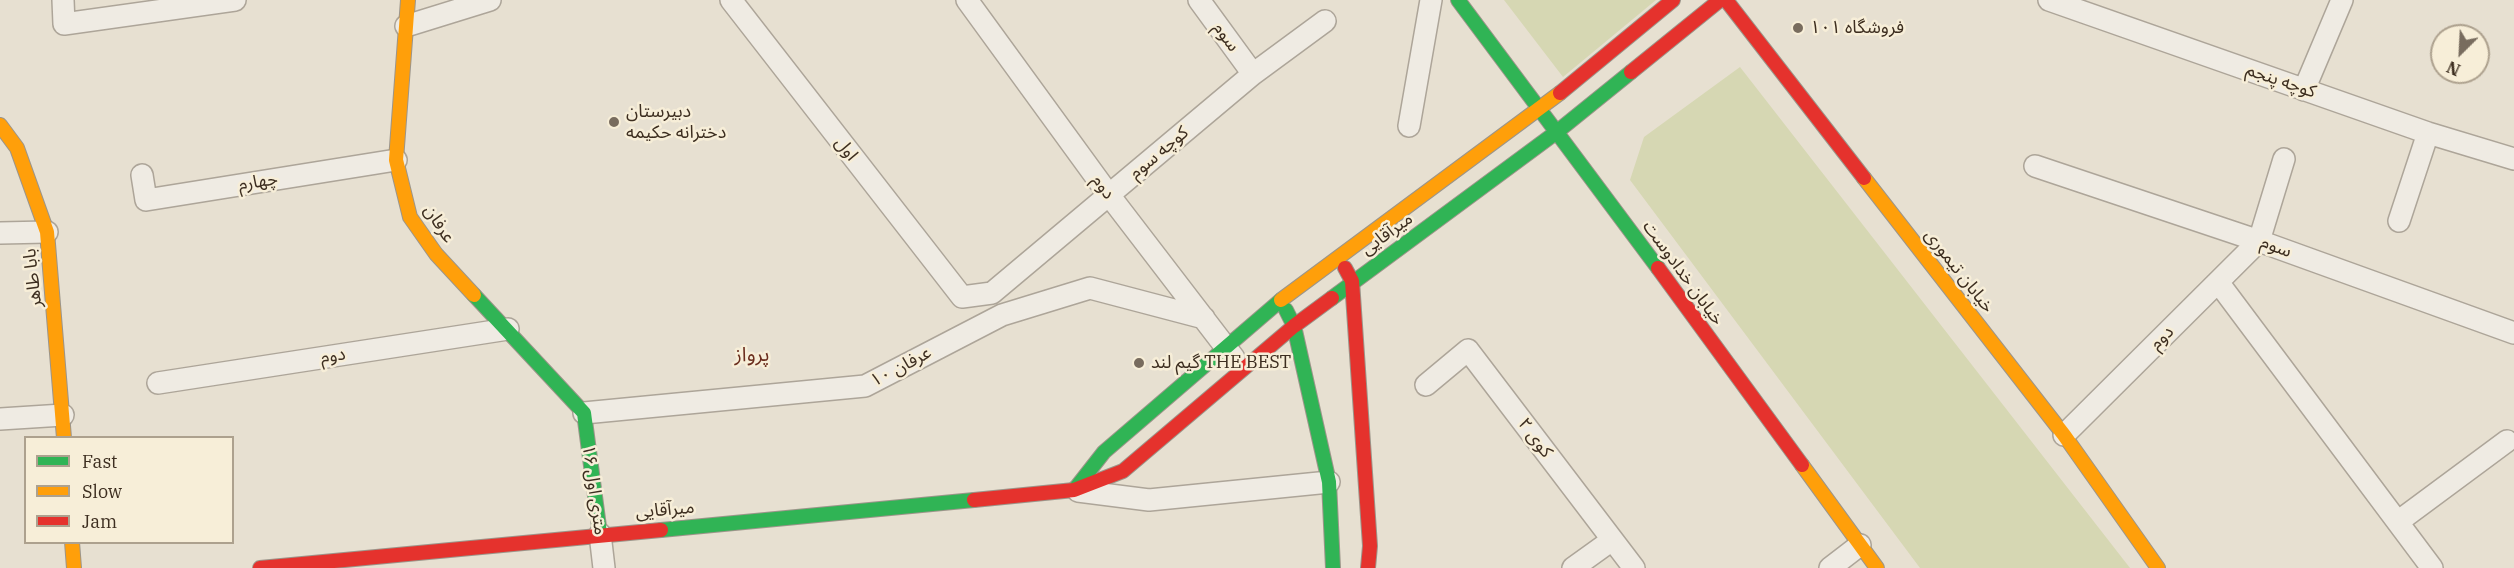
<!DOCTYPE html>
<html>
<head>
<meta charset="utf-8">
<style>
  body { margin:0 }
  #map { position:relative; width:2514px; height:568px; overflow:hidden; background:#e7e0d1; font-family:"IBM Plex Serif",serif }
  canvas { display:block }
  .legend { position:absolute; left:24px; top:436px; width:210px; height:108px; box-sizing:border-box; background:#f7eed8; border:2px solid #ada18e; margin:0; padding:8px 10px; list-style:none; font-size:18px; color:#3d2e20 }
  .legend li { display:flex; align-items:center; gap:12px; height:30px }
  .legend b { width:30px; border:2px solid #ada18e }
  .north { position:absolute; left:2430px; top:24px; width:60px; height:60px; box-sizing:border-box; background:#f7eed8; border:2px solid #ada18e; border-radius:50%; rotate:204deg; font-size:16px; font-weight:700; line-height:24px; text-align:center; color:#3d2e20 }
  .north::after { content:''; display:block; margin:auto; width:21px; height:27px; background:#786c5e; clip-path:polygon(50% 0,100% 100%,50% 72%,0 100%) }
</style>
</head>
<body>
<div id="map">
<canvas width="2514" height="568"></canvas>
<ul class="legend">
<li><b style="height:8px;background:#30b455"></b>Fast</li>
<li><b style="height:8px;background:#ff9f0a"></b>Slow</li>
<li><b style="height:8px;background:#e5322d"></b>Jam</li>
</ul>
<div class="north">N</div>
</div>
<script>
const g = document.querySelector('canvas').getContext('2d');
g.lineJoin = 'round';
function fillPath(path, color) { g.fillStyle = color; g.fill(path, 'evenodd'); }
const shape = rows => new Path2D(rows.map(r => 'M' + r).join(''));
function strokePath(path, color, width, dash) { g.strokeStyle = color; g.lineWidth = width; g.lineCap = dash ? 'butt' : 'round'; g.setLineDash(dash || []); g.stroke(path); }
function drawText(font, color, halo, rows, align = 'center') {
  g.font = font + ' "IBM Plex Serif","Noto Sans Arabic",serif'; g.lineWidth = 5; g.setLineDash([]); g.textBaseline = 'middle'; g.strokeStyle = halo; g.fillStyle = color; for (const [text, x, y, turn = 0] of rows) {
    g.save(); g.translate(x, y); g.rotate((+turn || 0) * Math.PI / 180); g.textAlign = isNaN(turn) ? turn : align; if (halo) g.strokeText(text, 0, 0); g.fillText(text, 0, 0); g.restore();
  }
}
fillPath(shape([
  [1504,0,1656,0,1563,77],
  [1740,67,2130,568,1920,568,1630,180,1644,137]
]), '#d6d7b3');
const street = shape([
  [63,0,64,24,235,0],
  [731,0,962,297,992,293,1253,74,1325,21],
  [967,0,1109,195,1234,358],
  [1199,0,1253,74],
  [2049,0,2428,133,2514,159],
  [406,26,490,0],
  [2304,90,2342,0],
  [1409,126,1431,0],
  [2035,166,2259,241,2514,333],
  [142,175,146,200,396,160],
  [2399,221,2428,133],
  [0,233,47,232],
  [2218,282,2432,568],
  [158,383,508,329],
  [1426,385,1468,350,1634,568],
  [584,413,865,386,1002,315,1090,288,1204,318],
  [0,419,63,415],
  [2064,435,2259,241,2284,159],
  [1078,491,1149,500,1329,482],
  [2399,521,2507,441],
  [600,534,604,568],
  [1573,568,1612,540],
  [1830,568,1860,545]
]);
const fast = shape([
  [1458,0,1658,268],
  [474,295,584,413,600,534],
  [1332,298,1558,131,1631,72],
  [1286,310,1294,326,1329,482,1333,568],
  [1075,489,1104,452,1281,300],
  [661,530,974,500]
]);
const slow = shape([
  [408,0,396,160,410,217,436,254,474,295],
  [0,125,17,148,47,232,64,438],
  [1864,178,2064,435,2158,568],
  [1281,300,1560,93],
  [1802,465,1877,568],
  [72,542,74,568]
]);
const jam = shape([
  [1726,0,1864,178],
  [1631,72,1720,0],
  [1560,93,1673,0],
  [1345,268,1352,281,1370,546,1368,568],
  [1658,268,1802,465],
  [974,500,1074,490,1123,471,1294,326,1332,298],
  [260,568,661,530]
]);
strokePath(street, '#ada599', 24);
strokePath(fast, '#9c958a', 16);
strokePath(slow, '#9c958a', 16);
strokePath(jam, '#9c958a', 16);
strokePath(street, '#efebe3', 21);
strokePath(fast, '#30b455', 14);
strokePath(slow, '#ff9f0a', 14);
strokePath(jam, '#e5322d', 14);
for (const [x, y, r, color] of [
  [1798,28,6,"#786c5e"],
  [614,122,6,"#786c5e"],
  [1139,363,6,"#786c5e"]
]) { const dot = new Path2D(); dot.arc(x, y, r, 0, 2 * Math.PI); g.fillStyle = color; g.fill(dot); strokePath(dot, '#f7eed8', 2); }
drawText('18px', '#3d2e20', '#f7eed8', [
  ["فروشگاه ۱۰۱",1810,28],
  ["دبیرستان",626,112],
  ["دخترانه حکیمه",626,133],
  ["گیم لند THE BEST",1151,363]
], 'left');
drawText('18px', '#3d2e20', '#f7eed8', [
  ["سوم",1226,37,54],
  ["کوچه پنجم",2281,81,19],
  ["اول",846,149,52],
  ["کوچه سوم",1159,153,-40],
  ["چهارم",258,182,-9],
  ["دوم",1103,187,53],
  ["عرفان",439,224,57],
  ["میرآقایی",1387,234,-36],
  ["سوم",2276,247,20],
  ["خیابان تیموری",1959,271,52],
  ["خیابان خدادوست",1683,273,54],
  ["بابا طاهر",33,278,-96],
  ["دوم",2162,338,-45],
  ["دوم",333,356,-9],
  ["عرفان ۱۰",901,367,-28],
  ["کوی ۲",1535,438,53],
  ["۱۶ متری اول",594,490,82],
  ["میرآقایی",665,510,-5]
]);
drawText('20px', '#6b2e1e', '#f7eed8', [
  ["پرواز",752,355]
]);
</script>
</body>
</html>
